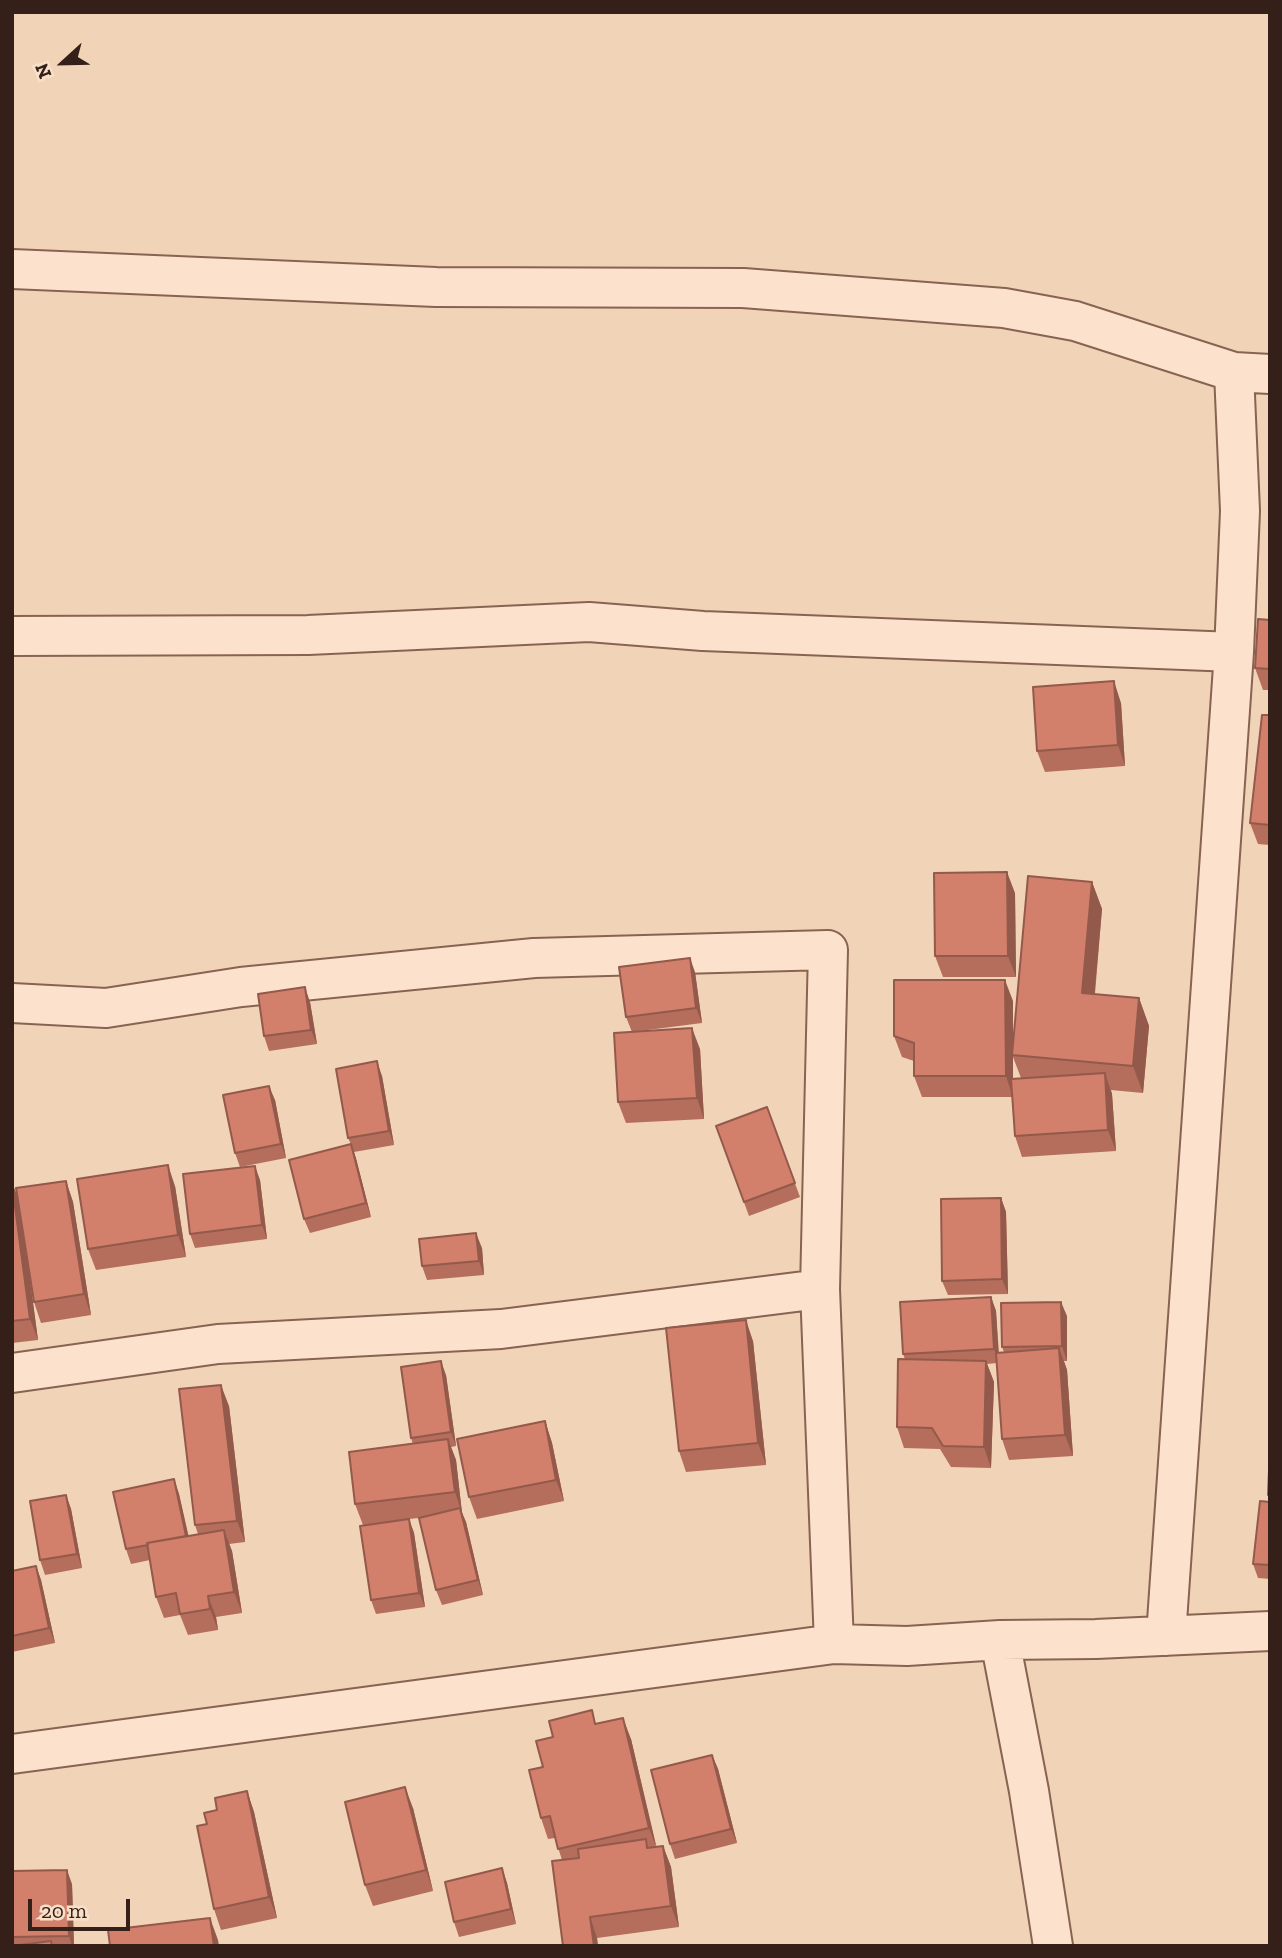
<!DOCTYPE html>
<html>
<head>
<meta charset="utf-8">
<style>
  body { margin:0 }
  #map { position:relative; width:1282px; height:1958px; overflow:hidden; background:#f1d3b8; font-family:"Zilla Slab",serif }
  canvas { display:block }
  .frame { position:absolute; inset:0; border:14px solid #352019; pointer-events:none }
  .north { position:absolute; left:28px; top:28px; width:70px; height:70px; -webkit-text-stroke:5px #f8dfc8; paint-order:stroke; rotate:248deg; font-size:19px; font-weight:700; line-height:28px; text-align:center; color:#352019 }
  .north::after { content:''; display:block; margin:auto; width:24px; height:32px; background:#352019; clip-path:polygon(50% 0,100% 100%,50% 72%,0 100%) }
  .scale { position:absolute; left:28px; top:1899px; width:102px; height:32px; box-sizing:border-box; border:4px solid #352019; border-top:0; padding-left:9px; font-size:21px; line-height:24px; white-space:nowrap; color:#352019; -webkit-text-stroke:5px #f8dfc8; paint-order:stroke }
</style>
</head>
<body>
<div id="map">
<canvas width="1282" height="1958"></canvas>
<div class="frame"></div>
<div class="north">N</div>
<div class="scale">20 m</div>
</div>
<script>
const g = document.querySelector('canvas').getContext('2d');
g.lineJoin = 'round';
const shape = rows => new Path2D(rows.map(r => 'M' + r).join(''));
function strokePath(path, color, width, dash) { g.strokeStyle = color; g.lineWidth = width; g.lineCap = dash ? 'butt' : 'round'; g.setLineDash(dash || []); g.stroke(path); }
function fillPath(path, color) { g.fillStyle = color; g.fill(path, 'evenodd'); }
const minor = shape([
  [12,269,436,287,743,288,1004,308,1075,321,1234,372,1270,374],
  [12,636,308,635,589,622,703,631,1234,652],
  [12,1003,106,1008,241,987,534,958,828,950,820,1289,834,1644],
  [12,1373,218,1344,501,1329,820,1289],
  [1166,1636,1234,652,1240,511,1234,372],
  [1000,1640,1029,1791,1053,1946],
  [12,1754,834,1644,907,1646,1000,1640,1096,1639,1270,1631]
]);
strokePath(minor, '#886352', 42);
strokePath(minor, '#fce2cc', 38);
fillPath(shape([
  [1270,620,1270,690,1263,690,1255,668],
  [1121,703,1125,766,1045,772,1037,751],
  [1270,715,1270,845,1258,844,1250,823],
  [1092,882,1102,909,1095,994,1139,998,1149,1026,1143,1093,1111,1090,1112,1094,1116,1151,1022,1157,1015,1136,1012,1097,922,1097,914,1076,914,1061,902,1057,894,1036,1013,1001,1013,1045],
  [1013,1057,1021,1078,1013,1079],
  [1015,893,1016,977,943,977,935,956],
  [695,972,702,1023,632,1032,626,1017],
  [310,1002,317,1044,269,1051,264,1036],
  [700,1049,704,1119,626,1123,618,1102],
  [382,1076,394,1145,354,1152,371,1217,310,1233,304,1219,351,1144,348,1138],
  [275,1100,286,1158,240,1167,235,1153],
  [767,1107,800,1197,749,1216,716,1126],
  [260,1180,267,1239,195,1248,190,1234],
  [66,1181,73,1202,91,1315,41,1323,34,1302,27,1261,38,1340,12,1343,12,1183,17,1195],
  [175,1186,186,1257,96,1270,88,1249],
  [1001,1198,1006,1212,1008,1294,948,1295,942,1281],
  [482,1248,484,1275,427,1280,422,1266],
  [991,1297,996,1311,999,1353,1004,1352,1002,1347,1067,1316,1067,1361,1064,1361,1067,1370,1073,1456,1009,1460,1002,1439,997,1363,987,1364,994,1382,991,1468,951,1467,940,1449,904,1448,897,1427,905,1359,903,1354],
  [753,1341,766,1465,686,1472,679,1451],
  [446,1375,456,1446,451,1447,456,1460,462,1513,466,1522,483,1595,442,1605,436,1590,419,1518,409,1519,414,1533,425,1607,376,1614,371,1600,363,1525,355,1504,413,1444,411,1438],
  [229,1406,245,1542,229,1544,232,1551,242,1613,216,1617,218,1630,188,1635,180,1615,164,1618,156,1597,150,1560,131,1564,126,1549,174,1479,179,1494,188,1536,198,1534,195,1525],
  [545,1421,552,1443,564,1501,477,1519,469,1497],
  [66,1495,71,1509,82,1568,45,1575,40,1560],
  [1270,1502,1270,1579,1258,1578,1253,1564],
  [36,1566,41,1580,55,1643,12,1652,12,1571],
  [597,1724,631,1739,656,1847,663,1846,671,1867,679,1927,597,1938,598,1946,563,1946,562,1860,555,1838,548,1839,541,1818,543,1767,553,1737],
  [712,1755,718,1769,737,1843,675,1859,670,1844],
  [247,1791,254,1812,277,1918,221,1930,214,1909,207,1824,217,1810],
  [413,1808,433,1891,373,1906,365,1885],
  [502,1868,507,1883,516,1924,459,1937,454,1922],
  [12,1871,72,1884,74,1946,12,1946]
]), '#b56d5c');
fillPath(shape([
  [1114,681,1121,703,1125,766,1118,745],
  [1007,872,1015,893,1016,977,1008,956],
  [1092,882,1102,909,1092,1021,1082,993],
  [690,958,695,972,702,1023,696,1008],
  [1005,980,1013,1001,1013,1097,1006,1076],
  [305,987,310,1002,317,1044,311,1030],
  [1139,998,1149,1026,1143,1093,1133,1066],
  [692,1028,700,1049,704,1119,697,1098],
  [377,1061,382,1076,394,1145,389,1131],
  [1105,1073,1112,1094,1116,1151,1108,1130],
  [269,1086,275,1100,286,1158,281,1144],
  [351,1144,356,1158,371,1217,366,1203],
  [168,1165,175,1186,186,1257,178,1235],
  [255,1166,260,1180,267,1239,262,1225],
  [66,1181,73,1202,91,1315,84,1294],
  [12,1183,20,1203,38,1340,30,1319],
  [1001,1198,1006,1212,1008,1294,1002,1279],
  [476,1233,482,1248,484,1275,479,1261],
  [991,1297,996,1311,999,1363,994,1349],
  [1061,1302,1067,1316,1067,1361,1062,1346],
  [746,1320,753,1341,766,1465,758,1443],
  [1059,1348,1067,1370,1073,1456,1065,1435],
  [441,1361,446,1375,456,1446,451,1432],
  [986,1361,994,1382,991,1468,984,1447],
  [221,1385,229,1406,245,1542,237,1521],
  [545,1421,552,1443,564,1501,556,1480],
  [448,1439,456,1460,462,1513,455,1492],
  [174,1479,179,1494,192,1551,186,1536],
  [66,1495,71,1509,82,1568,77,1554],
  [460,1508,466,1522,483,1595,478,1580],
  [409,1519,414,1533,425,1607,419,1593],
  [224,1530,232,1551,242,1613,234,1592],
  [36,1566,41,1580,55,1643,49,1628],
  [208,1596,216,1617,218,1630,210,1609],
  [623,1718,631,1739,657,1849,649,1828],
  [712,1755,718,1769,737,1843,731,1829],
  [405,1787,413,1808,433,1891,426,1870],
  [247,1791,254,1812,277,1918,269,1897],
  [663,1846,671,1867,679,1927,671,1906],
  [502,1868,507,1883,516,1924,511,1909],
  [67,1870,72,1884,74,1946,72,1946,69,1936],
  [590,1917,597,1938,598,1946,594,1946],
  [210,1918,218,1940,219,1946,214,1946]
]), '#93594b');
const building = shape([
  [1258,619,1270,620,1270,669,1255,668,1258,619],
  [1114,681,1118,745,1037,751,1033,687,1114,681],
  [1262,715,1270,715,1270,825,1250,823,1262,715],
  [1007,872,1008,956,935,956,934,873,1007,872],
  [1028,876,1092,882,1082,993,1139,998,1133,1066,1012,1055,1028,876],
  [690,958,696,1008,626,1017,619,967,690,958],
  [894,980,1005,980,1006,1076,914,1076,914,1043,894,1036,894,980],
  [305,987,311,1030,264,1036,258,994,305,987],
  [692,1028,697,1098,618,1102,614,1033,692,1028],
  [377,1061,389,1131,348,1138,336,1069,377,1061],
  [1105,1073,1108,1130,1015,1136,1011,1079,1105,1073],
  [269,1086,281,1144,235,1153,223,1095,269,1086],
  [767,1107,795,1183,744,1202,716,1126,767,1107],
  [351,1144,366,1203,304,1219,289,1160,351,1144],
  [168,1165,178,1235,88,1249,77,1179,168,1165],
  [255,1166,262,1225,190,1234,183,1174,255,1166],
  [66,1181,84,1294,34,1302,16,1188,66,1181],
  [12,1184,30,1319,12,1321,12,1184],
  [1001,1198,1002,1279,942,1281,941,1199,1001,1198],
  [476,1233,479,1261,422,1266,419,1239,476,1233],
  [991,1297,994,1349,903,1354,900,1302,991,1297],
  [1061,1302,1062,1346,1002,1347,1001,1303,1061,1302],
  [746,1320,758,1443,679,1451,666,1328,746,1320],
  [1059,1348,1065,1435,1002,1439,996,1353,1059,1348],
  [898,1359,986,1361,984,1447,943,1446,932,1428,897,1427,898,1359],
  [441,1361,451,1432,411,1438,401,1367,441,1361],
  [221,1385,237,1521,195,1525,179,1389,221,1385],
  [545,1421,556,1480,469,1497,457,1439,545,1421],
  [448,1439,455,1492,355,1504,349,1452,448,1439],
  [1270,1445,1270,1495,1268,1495,1270,1445],
  [174,1479,186,1536,147,1543,148,1545,126,1549,113,1492,174,1479],
  [66,1495,77,1554,40,1560,30,1501,66,1495],
  [1260,1501,1270,1502,1270,1565,1253,1564,1260,1501],
  [460,1508,478,1580,436,1590,419,1518,460,1508],
  [409,1519,419,1593,371,1600,360,1526,409,1519],
  [224,1530,234,1592,208,1596,210,1609,180,1614,176,1593,156,1597,147,1543,224,1530],
  [36,1566,49,1628,12,1636,12,1571,36,1566],
  [592,1710,595,1724,623,1718,649,1828,558,1849,550,1816,541,1818,529,1770,543,1767,536,1741,553,1737,549,1721,592,1710],
  [712,1755,731,1829,670,1844,651,1770,712,1755],
  [405,1787,426,1870,365,1885,345,1802,405,1787],
  [247,1791,269,1897,214,1909,197,1826,207,1824,204,1813,217,1810,215,1798,247,1791],
  [646,1839,647,1848,663,1846,671,1906,590,1917,594,1946,563,1946,552,1861,579,1858,578,1849,646,1839],
  [502,1868,511,1909,454,1922,445,1882,502,1868],
  [67,1870,69,1936,12,1937,12,1871,67,1870],
  [210,1918,214,1946,110,1946,108,1930,210,1918],
  [51,1941,52,1946,12,1946,51,1941]
]);
fillPath(building, '#d27f6b');
strokePath(building, '#93594b', 2);
</script>
</body>
</html>
